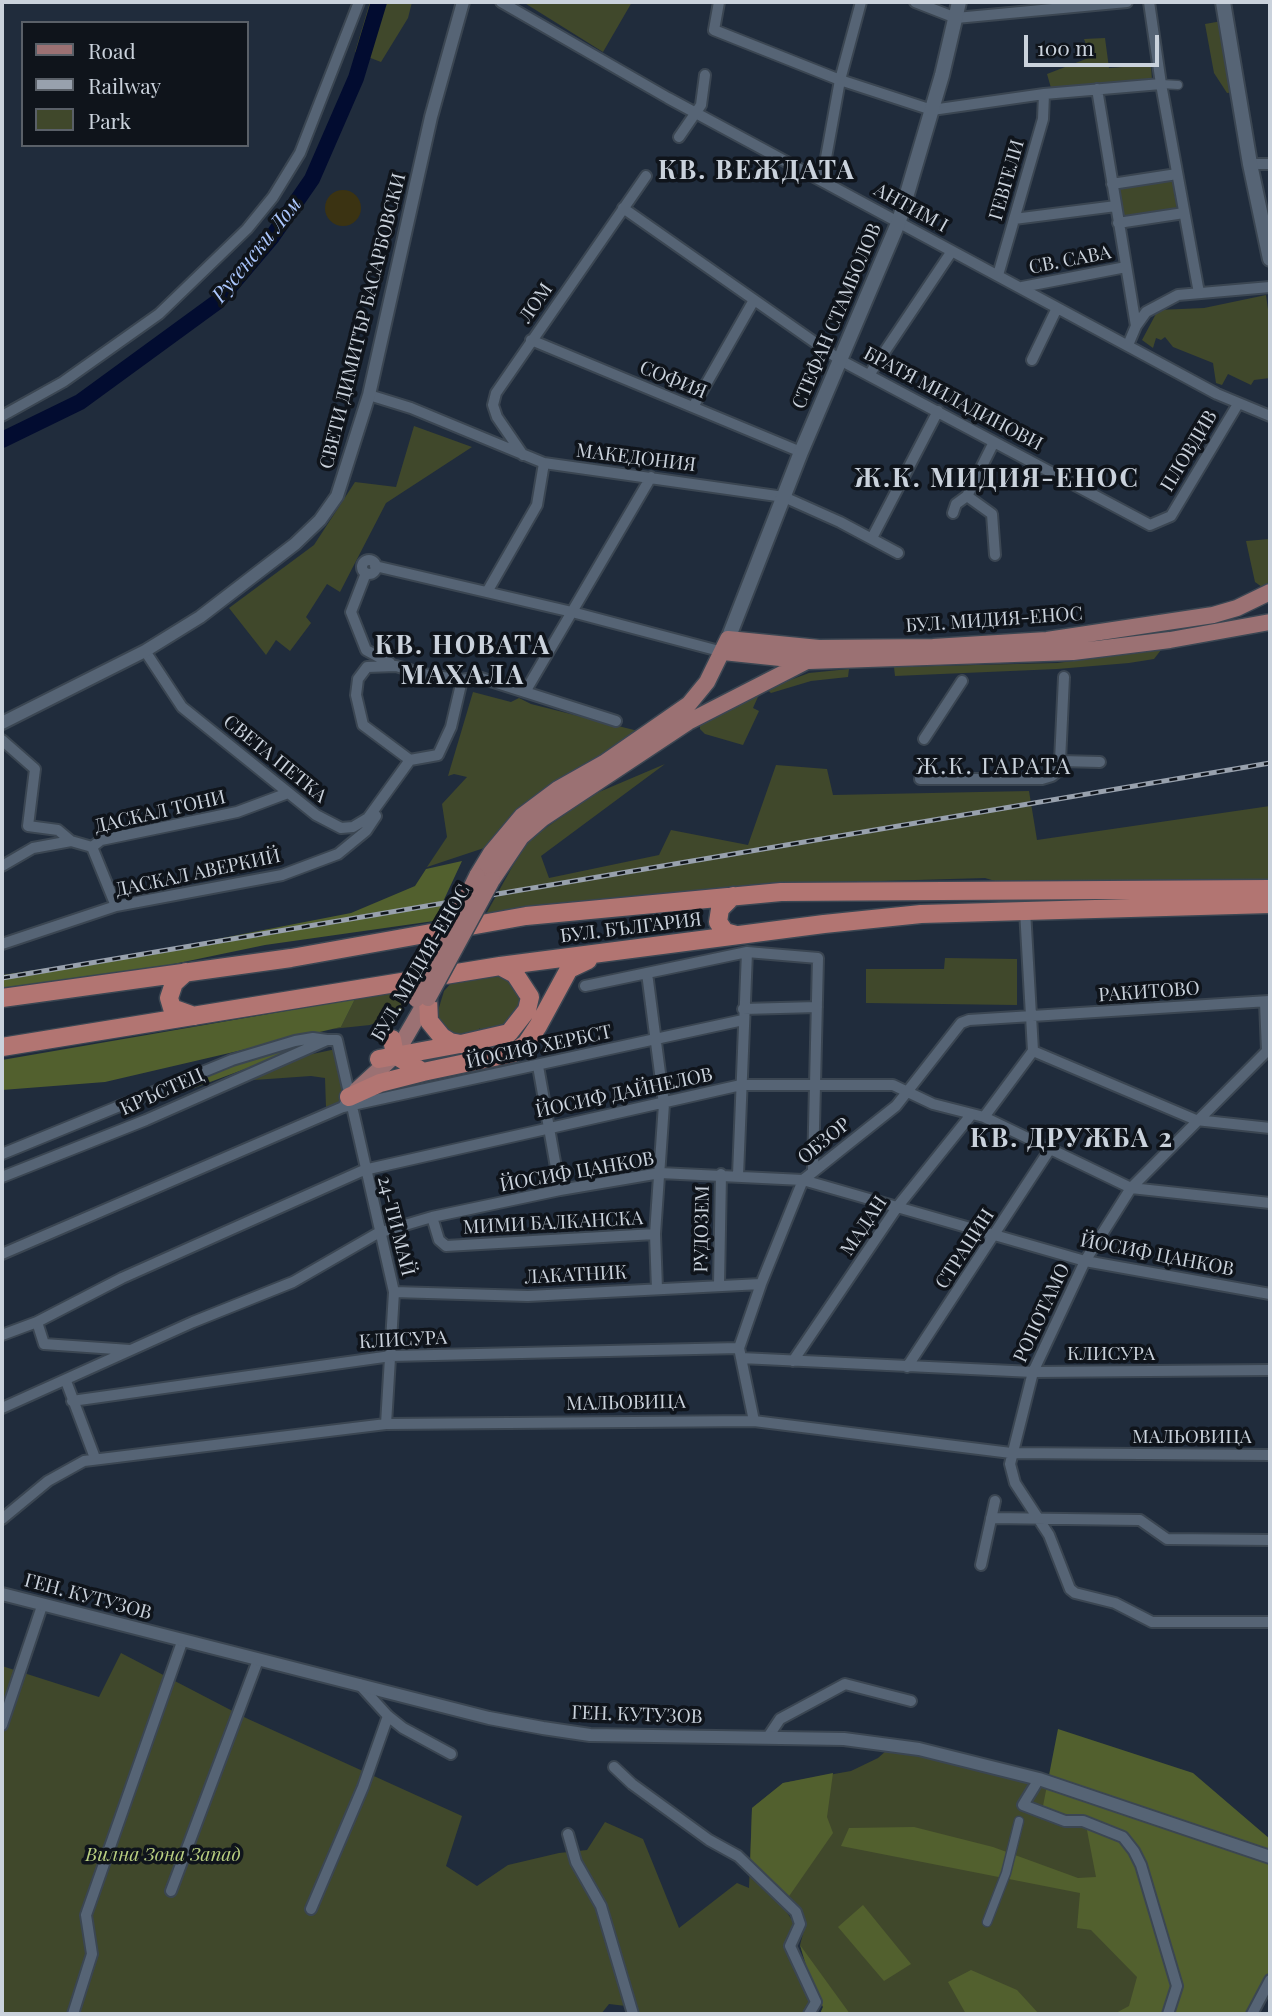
<!DOCTYPE html>
<html>
<head>
<meta charset="utf-8">
<style>
  body { margin:0 }
  #map { position:relative; width:1272px; height:2016px; overflow:hidden; background:#202c3c; font-family:"Playfair Display",serif }
  canvas { display:block }
  .frame { position:absolute; inset:0; border:4px solid #cad2dc; pointer-events:none }
  .legend { position:absolute; left:21px; top:21px; width:228px; height:126px; box-sizing:border-box; background:#0f141b; border:2px solid #5a6068; margin:0; padding:9px 12px; list-style:none; font-size:21px; color:#cad2dc }
  .legend li { display:flex; align-items:center; gap:14px; height:35px }
  .legend b { width:35px; border:2px solid #5a6068 }
  .scale { position:absolute; left:1024px; top:35px; width:135px; height:32px; box-sizing:border-box; border:4px solid #cad2dc; border-top:0; padding-left:9px; font-size:21px; line-height:24px; white-space:nowrap; color:#cad2dc; -webkit-text-stroke:5px #0f141b; paint-order:stroke }
</style>
</head>
<body>
<div id="map">
<canvas width="1272" height="2016"></canvas>
<div class="frame"></div>
<ul class="legend">
<li><b style="height:9px;background:#9b7173"></b>Road</li>
<li><b style="height:9px;background:#98a1ad"></b>Railway</li>
<li><b style="height:19px;background:#40482b"></b>Park</li>
</ul>
<div class="scale">100 m</div>
</div>
<script>
const g = document.querySelector('canvas').getContext('2d');
g.lineJoin = 'round';
function fillPath(path, color) { g.fillStyle = color; g.fill(path, 'evenodd'); }
const shape = rows => new Path2D(rows.map(r => 'M' + r).join(''));
function strokePath(path, color, width, dash) { g.strokeStyle = color; g.lineWidth = width; g.lineCap = dash ? 'butt' : 'round'; g.setLineDash(dash || []); g.stroke(path); }
function drawText(font, color, halo, rows, align = 'center') {
  g.font = font + ' "Playfair Display",serif'; g.lineWidth = 7; g.setLineDash([]); g.textBaseline = 'middle'; g.strokeStyle = halo; g.fillStyle = color; for (const [text, x, y, turn = 0] of rows) {
    g.save(); g.translate(x, y); g.rotate((+turn || 0) * Math.PI / 180); g.textAlign = isNaN(turn) ? turn : align; if (halo) g.strokeText(text, 0, 0); g.fillText(text, 0, 0); g.restore();
  }
}
fillPath(shape([
  [370,2,412,2,408,18,381,62,355,52],
  [523,2,632,2,603,52],
  [1222,21,1235,92,1227,93,1214,73,1205,24],
  [1105,38,1109,68,1151,65,1152,80,1051,88,1047,74,1091,57,1084,39],
  [1172,179,1178,213,1121,221,1116,187],
  [1266,295,1270,324,1270,378,1254,380,1251,385,1228,374,1222,385,1216,383,1213,363,1173,347,1165,337,1161,340,1156,338,1153,348,1142,340,1158,310,1204,308],
  [414,426,472,447,386,503,340,592,327,584,306,617,311,623,290,651,276,640,266,655,229,608,314,545,355,482,396,487],
  [1270,539,1270,584,1262,587,1255,582,1246,541],
  [1161,650,1154,659,1129,663,1057,669,895,676,894,667,1057,663],
  [849,669,848,677,811,681,771,693,766,689,809,673],
  [761,690,753,708,759,711,743,745,705,734,700,729,700,723],
  [473,692,511,702,519,698,531,704,642,732,487,847,427,867,447,837,442,804,467,777,454,774,448,776],
  [665,764,541,856,549,878,659,855,671,830,748,845,776,765,827,769,833,795,1029,791,1037,840,1270,806,1270,880,995,881,985,878,813,883,486,914,526,842,592,795],
  [945,958,1017,959,1017,1005,866,1003,866,969,944,969],
  [495,974,508,978,522,994,521,1004,505,1029,483,1033,479,1028,479,1034,461,1037,446,1030,437,1014,444,991,453,981],
  [410,990,400,1013,370,1025,332,1029,341,1027,355,999],
  [336,1049,345,1097,341,1104,326,1107,325,1078,311,1076,254,1080,247,1068],
  [121,1653,246,1718,462,1816,446,1866,477,1886,508,1865,559,1853,587,1850,605,1822,643,1839,679,1928,737,1883,749,1888,752,1808,783,1783,851,1771,878,1758,887,1750,919,1749,1176,1827,1252,2014,820,2014,823,2007,811,1982,800,1945,805,1926,802,1919,782,1905,796,1926,785,1946,818,2014,631,2014,626,2006,609,2004,601,2014,2,2014,2,1666,99,1697]
]), '#40482b');
fillPath(shape([
  [462,861,434,921,265,945,140,971,2,992,2,975,130,956,351,913,415,886,426,869],
  [355,999,341,1027,105,1082,2,1090,2,1060],
  [316,1040,304,1047,186,1091,187,1081,241,1059],
  [1058,1729,1193,1773,1270,1839,1270,1980,1252,2014,1114,2014,1129,2006,1137,1977,1091,1930,1077,1928,1080,1893,841,1846,849,1828,914,1827,993,1847,1078,1878,1096,1877,1086,1825,1043,1806],
  [833,1773,827,1817,833,1833,785,1902,750,1868,752,1808,783,1783],
  [863,1905,911,1964,884,1981,838,1927],
  [800,1945,850,2014,820,2014,823,2007,811,1982],
  [971,1970,1017,1990,1039,2014,966,2014,948,1982]
]), '#52602e');
fillPath(shape([
  '325 208a18 18 0 1 1 36 0a18 18 0 1 1-36 0Z'
]), '#3b3312');
strokePath(shape([
  [2,440,80,402,217,302,272,237,312,179,356,78,379,2]
]), '#020c30', 16);
const pedestrian = shape([
  [1161,84,1178,85],
  [987,1922,1006,1873,1019,1821]
]);
const minor = shape([
  [501,2,668,98,1217,394,1270,416],
  [719,2,714,30,840,80,932,110,1044,94,1161,84],
  [915,2,956,18,1127,2],
  [1149,2,1161,84,1199,293],
  [1097,89,1136,326,1128,345],
  [679,137,701,105,705,75],
  [1250,164,1270,164],
  [822,180,840,80,861,2],
  [1112,184,1177,174],
  [623,208,840,360,1150,525,1171,516,1238,404],
  [1014,219,1116,206],
  [1118,223,1184,213],
  [998,275,1043,119,1044,94],
  [1022,287,1126,267],
  [1136,326,1146,312,1178,295,1270,287],
  [531,340,801,452],
  [1032,360,1057,308],
  [869,375,952,251],
  [369,395,411,408,544,463,784,497,840,522,898,553],
  [693,407,754,300],
  [2,416,63,382,159,314,247,229,273,197,300,153,359,2],
  [523,455,497,417,493,405,496,393,646,176],
  [967,496,992,514,995,555],
  [953,513,956,504,967,496,994,442],
  [872,538,938,411],
  '362 567a7 7 0 1 1 14 0a7 7 0 1 1-14 0Z',
  [375,566,572,612,723,652],
  [366,573,351,612,366,650,390,663],
  [487,592,537,505,544,463],
  [145,651,182,707,316,815,341,828,353,827,368,818,410,760,363,725,356,695,358,679,367,667,396,666,423,674,462,680,478,677,616,721],
  [525,692,651,477],
  [924,739,962,681],
  [2,740,35,769,28,826,58,830,71,841],
  [410,760,438,755,451,727,462,680],
  [1060,761,1100,762],
  [920,779,1042,779,1052,776,1058,771,1060,761,1064,677],
  [92,847,116,906],
  [2,866,33,848,71,841,92,847,101,840,237,812,288,793],
  [2,944,116,906,282,875,338,854,366,831,376,816],
  [647,973,664,1104,655,1234,657,1289],
  [585,986,747,952,818,958,813,1169],
  [1265,1002,1267,1051,1131,1188,1085,1261,1033,1372,1010,1464,1015,1483,1049,1535,1070,1589,1075,1593,1115,1603,1152,1622,1270,1622],
  [743,1009,817,1007],
  [1033,1051,1196,1120,1270,1128],
  [538,1066,560,1190],
  [343,1107,743,1020],
  [984,1117,1033,1051,1025,910],
  [2,1154,232,1060,295,1041,313,1038,327,1040],
  [738,1175,747,952],
  [2,1177,146,1120,327,1040,337,1040,394,1292,386,1424],
  [432,1217,439,1240,446,1246,655,1234],
  [2,1254,343,1107,346,1102],
  [719,1284,721,1174],
  [394,1292,528,1296,761,1284],
  [37,1322,44,1344,130,1350],
  [2,1335,37,1322,122,1278,364,1170,741,1085,893,1085,933,1104,984,1117,1131,1188,1270,1203],
  [741,1358,1033,1372,1270,1370],
  [793,1361,898,1206,971,1115],
  [907,1367,1050,1149],
  [66,1381,95,1458],
  [72,1401,391,1356,739,1348],
  [2,1408,193,1322,293,1282,378,1233,432,1217,560,1190,660,1173,803,1180,1085,1261,1270,1294],
  [754,1421,739,1348,761,1284,803,1180,896,1106,961,1023,969,1020,1269,1001],
  [991,1518,1140,1520,1167,1539,1270,1540],
  [2,1519,48,1481,84,1461,386,1424,754,1421,1011,1453,1270,1455],
  [981,1565,995,1501],
  [359,1684,388,1716,403,1728,451,1754],
  [2,1725,42,1606],
  [768,1737,780,1719,845,1684,911,1701],
  [614,1767,632,1784,709,1840,738,1856,796,1912,800,1924,790,1946,816,2002,809,2014],
  [1039,1779,1023,1805,1065,1821,1083,1821,1123,1837,1134,1851,1141,1865,1177,1986,1168,2014],
  [568,1834,576,1862,601,1906,633,2014],
  [171,1891,258,1660],
  [311,1909,363,1787,388,1716],
  [73,2014,92,1954,86,1915,182,1642],
  [1252,2014,1270,1980]
]);
const tertiary = shape([
  [2,723,145,651,200,617,295,544,320,520,337,496,369,395,431,117,463,2],
  [2,1594,489,1718,543,1728,590,1735,844,1739,919,1749,1039,1779,1270,1857]
]);
const secondary = shape([
  [1223,2,1250,164,1270,259],
  [728,639,801,452,899,221,942,75,959,2]
]);
const primary = shape([
  [723,652,809,661,1073,652,1170,640,1270,622],
  [477,876,491,853,522,816,558,789,604,763,689,704,707,682,728,639,819,648,933,647,1047,640,1213,615,1237,608,1270,592],
  [492,880,521,837,543,818,688,722,805,662],
  [357,1090,395,1055,428,998]
]);
const trunk = shape([
  [733,896,720,909,718,922,725,932,736,935],
  [186,972,174,983,169,998,172,1008,194,1016],
  [2,998,291,958,526,916,781,892,1270,889],
  [428,998,429,1021,442,1037,450,1042,461,1044,509,1033,527,1010,530,997,515,974,500,966],
  [392,1039,395,1055,423,1072,513,1053,526,1044,538,1026,569,969,588,960],
  [2,1047,500,966,824,924,921,914,1270,904],
  [379,1059,460,1044],
  [349,1097,380,1083,423,1072]
]);
strokePath(pedestrian, '#3b4652', 11);
strokePath(minor, '#3b4652', 14);
strokePath(tertiary, '#3b4652', 16);
strokePath(secondary, '#3b4652', 18);
strokePath(primary, '#3b4652', 19);
strokePath(trunk, '#3b4652', 21);
strokePath(pedestrian, '#566475', 8);
strokePath(minor, '#566475', 10);
strokePath(tertiary, '#566475', 12);
strokePath(secondary, '#566475', 14);
strokePath(primary, '#9b7173', 16);
strokePath(trunk, '#b27572', 18);
const rail = shape([
  [2,978,1270,763]
]);
strokePath(rail, '#98a1ad', 5);
strokePath(rail, '#0f141b', 2.5, [8]);
const primaryBridge = shape([
  [428,998,492,880],
  [416,999,477,876]
]);
strokePath(primaryBridge, '#3b4652', 19, []);
strokePath(primaryBridge, '#9b7173', 16);
drawText('19px', '#cad2dc', '#0f141b', [
  ["ГЕВГЕЛИ",1007,180,-74],
  ["АНТИМ I",911,208,29],
  ["СВ. САВА",1070,260,-11],
  ["ЛОМ",536,303,-55],
  ["СТЕФАН СТАМБОЛОВ",837,316,-67],
  ["СВЕТИ ДИМИТЪР БАСАРБОВСКИ",363,321,-76],
  ["СОФИЯ",673,380,22],
  ["БРАТЯ МИЛАДИНОВИ",953,399,28],
  ["ПЛОВДИВ",1189,451,-59],
  ["МАКЕДОНИЯ",636,458,7],
  ["БУЛ. МИДИЯ-ЕНОС",994,620,-4],
  ["СВЕТА ПЕТКА",275,759,39],
  ["ДАСКАЛ ТОНИ",160,812,-13],
  ["ДАСКАЛ АВЕРКИЙ",198,873,-12],
  ["БУЛ. БЪЛГАРИЯ",631,928,-7],
  ["БУЛ. МИДИЯ-ЕНОС",421,963,-60],
  ["РАКИТОВО",1149,992,-4],
  ["ЙОСИФ ХЕРБСТ",539,1047,-12],
  ["КРЪСТЕЦ",162,1092,-24],
  ["ЙОСИФ ДАЙНЕЛОВ",624,1093,-12],
  ["ОБЗОР",824,1141,-39],
  ["ЙОСИФ ЦАНКОВ",577,1172,-10],
  ["МИМИ БАЛКАНСКА",553,1223,-3],
  ["24-ТИ МАЙ",396,1226,76],
  ["МАДАН",864,1226,-56],
  ["РУДОЗЕМ",702,1229,-89],
  ["СТРАЦИН",965,1249,-57],
  ["ЙОСИФ ЦАНКОВ",1157,1255,11],
  ["ЛАКАТНИК",576,1275,-3],
  ["РОПОТАМО",1042,1313,-65],
  ["КЛИСУРА",403,1340,-3],
  ["КЛИСУРА",1111,1354],
  ["МАЛЬОВИЦА",626,1403,-1],
  ["МАЛЬОВИЦА",1192,1437],
  ["ГЕН. КУТУЗОВ",88,1597,15],
  ["ГЕН. КУТУЗОВ",637,1715,2]
]);
drawText('italic 19px', '#b9cf81', '#0f141b', [
  ["Вилна Зона Запад",163,1855]
]);
drawText('italic 21px', '#acc7fe', '#0f141b', [
  ["Русенски Лом",257,250,-51]
]);
g.letterSpacing = '2px';
drawText('23px', '#cad2dc', '#0f141b', [
  ["Ж.К. ГАРАТА",994,767]
]);
g.letterSpacing = '0px';
g.letterSpacing = '2px';
drawText('bold 26px', '#cad2dc', '#0f141b', [
  ["КВ. ВЕЖДАТА",757,171],
  ["Ж.К. МИДИЯ-ЕНОС",997,479],
  ["КВ. НОВАТА",463,646],
  ["МАХАЛА",463,676],
  ["КВ. ДРУЖБА 2",1072,1139]
]);
g.letterSpacing = '0px';
</script>
</body>
</html>
